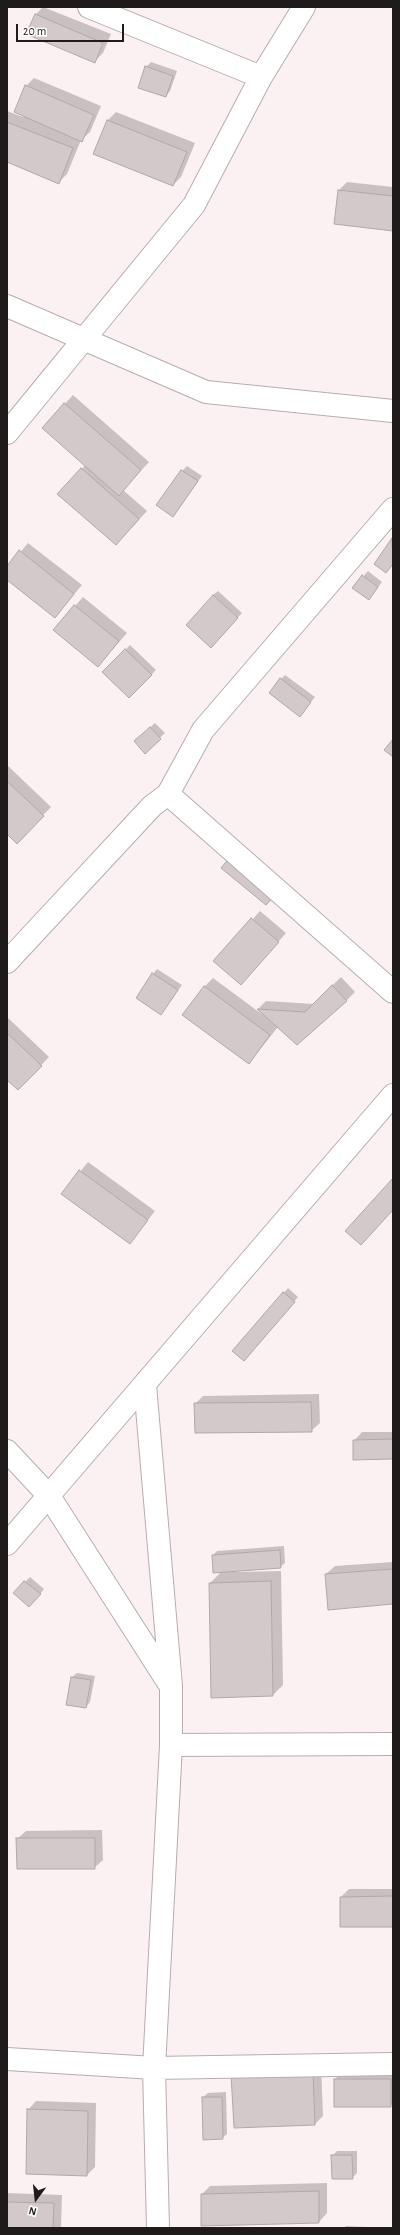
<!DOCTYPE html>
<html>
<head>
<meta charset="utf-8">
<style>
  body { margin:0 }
  #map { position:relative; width:400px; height:2235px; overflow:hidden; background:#fcf1f2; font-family:"Alegreya Sans",sans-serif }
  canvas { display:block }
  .frame { position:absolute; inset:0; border:8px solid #1f1b1b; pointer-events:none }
  .north { position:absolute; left:16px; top:2179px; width:40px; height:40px; -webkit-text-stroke:3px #fff; paint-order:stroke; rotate:195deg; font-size:11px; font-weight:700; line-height:16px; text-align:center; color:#1f1b1b }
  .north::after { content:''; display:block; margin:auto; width:14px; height:18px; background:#1f1b1b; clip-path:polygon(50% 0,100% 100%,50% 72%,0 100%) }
  .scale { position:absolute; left:16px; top:24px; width:108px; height:18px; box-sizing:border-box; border:2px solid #1f1b1b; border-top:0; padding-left:5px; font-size:12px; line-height:14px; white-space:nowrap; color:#1f1b1b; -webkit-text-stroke:3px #fff; paint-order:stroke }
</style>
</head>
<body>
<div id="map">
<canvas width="400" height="2235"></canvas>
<div class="frame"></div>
<div class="north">N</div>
<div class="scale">20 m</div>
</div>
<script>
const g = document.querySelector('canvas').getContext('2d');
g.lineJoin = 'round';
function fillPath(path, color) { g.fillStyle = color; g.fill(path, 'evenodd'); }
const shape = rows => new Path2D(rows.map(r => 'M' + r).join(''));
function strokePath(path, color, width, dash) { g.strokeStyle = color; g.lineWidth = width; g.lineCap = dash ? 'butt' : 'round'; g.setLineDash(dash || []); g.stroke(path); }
fillPath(shape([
  [43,7,111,34,103,53,95,61,36,14],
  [151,62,177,71,170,91,166,96,146,67],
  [34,78,101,106,90,132,81,140,67,174,59,182,7,161,7,111,23,117,26,86],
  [116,112,195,143,181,177,173,185,94,154,108,120],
  [347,182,393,187,393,230,335,223,339,190],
  [73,395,149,462,123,490,147,511,124,536,82,469,85,465,43,428],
  [187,466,202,476,177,511,182,471],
  [393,539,393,564,386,572,375,564],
  [28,543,82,585,55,617,7,579,7,568],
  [368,571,382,582,369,599,354,587],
  [218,591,242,613,216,642,213,595],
  [83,597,127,633,98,666,54,630],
  [130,645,156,670,129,697,104,672],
  [285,675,315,697,304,711,281,679],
  [155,723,165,733,145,752,140,737],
  [7,765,51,807,17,842,7,833],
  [260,911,286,933,249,975,215,961],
  [157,969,182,985,161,1014,153,974],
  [341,977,355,992,347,1000,297,1044,278,1027,249,1063,204,987,213,978,263,1015,258,1009,266,1001,314,1004],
  [7,1017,49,1057,18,1089,7,1079],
  [88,1162,155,1211,130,1243,62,1194],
  [288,1288,298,1297,249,1355,234,1351],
  [319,1394,320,1423,311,1431,195,1404,203,1396],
  [362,1432,393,1432,393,1458,354,1441],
  [284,1546,285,1563,280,1567,236,1570,236,1572,281,1571,283,1685,273,1695,210,1583,222,1571,213,1555,217,1551],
  [393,1562,393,1603,326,1574,335,1566],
  [30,1577,44,1589,34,1602,14,1593],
  [77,1673,95,1676,90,1702,86,1707,72,1677],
  [102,1830,103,1860,94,1868,17,1839,26,1831],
  [349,1889,393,1889,393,1926,341,1897],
  [321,2064,323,2116,315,2124,235,2127],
  [343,2071,393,2071,393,2103,390,2106,335,2079],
  [226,2092,227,2134,222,2138,203,2097,208,2093],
  [36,2101,96,2103,95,2167,87,2175,28,2110],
  [337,2151,357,2151,357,2173,352,2178,332,2156],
  [327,2183,327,2213,319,2222,202,2194,210,2186],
  [7,2193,62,2195,61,2228,7,2228],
  [346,2226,385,2228,344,2228]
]), '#0003');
const building = shape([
  [35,14,103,43,95,63,26,34,35,14],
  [145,66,173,76,166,97,138,88,145,66],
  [25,85,94,115,82,142,14,112,25,85],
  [107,120,187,152,173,186,93,154,107,120],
  [7,122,73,148,59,184,7,162,7,122],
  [338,190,393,196,393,231,334,224,338,190],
  [64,403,141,470,119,496,42,428,64,403],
  [81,468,139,519,116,545,57,494,81,468],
  [181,470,198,481,173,517,156,505,181,470],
  [392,538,393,564,386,573,374,564,392,538],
  [19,550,74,594,55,618,7,580,7,566,19,550],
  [362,575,378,587,369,600,352,588,362,575],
  [213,595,238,618,211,648,186,625,213,595],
  [74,605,119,641,98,667,53,630,74,605],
  [125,649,152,675,129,698,102,672,125,649],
  [280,678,311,702,300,717,269,693,280,678],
  [150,727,161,739,145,754,134,741,150,727],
  [393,739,393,757,384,750,393,739],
  [7,781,44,816,17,844,7,834,7,781],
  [231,856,276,894,266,905,221,868,231,856],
  [251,918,279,942,241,985,213,961,251,918],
  [152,973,178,990,161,1015,136,998,152,973],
  [332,985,347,1001,297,1045,257,1009,305,1012,332,985],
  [204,986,270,1035,249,1064,182,1015,204,986],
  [7,1033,42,1066,18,1090,7,1080,7,1033],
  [79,1170,148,1220,130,1244,61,1194,79,1170],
  [393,1178,393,1210,361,1245,345,1231,393,1178],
  [283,1292,295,1302,244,1361,232,1351,283,1292],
  [311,1402,312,1432,195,1433,194,1403,311,1402],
  [393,1439,393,1459,353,1460,353,1440,393,1439],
  [280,1550,281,1568,213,1573,212,1555,280,1550],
  [393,1569,393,1604,328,1610,325,1574,393,1569],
  [24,1581,41,1594,29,1607,13,1593,24,1581],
  [271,1581,273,1696,211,1698,209,1583,271,1581],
  [71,1677,91,1680,86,1708,66,1705,71,1677],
  [16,1838,95,1838,95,1869,17,1869,16,1838],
  [393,1896,393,1927,340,1927,340,1897,393,1896],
  [313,2071,315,2125,234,2128,231,2074,313,2071],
  [334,2079,391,2079,391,2107,334,2107,334,2079],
  [202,2097,222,2097,223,2139,203,2140,202,2097],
  [27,2109,88,2111,87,2176,26,2174,27,2109],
  [331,2155,352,2155,353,2179,332,2179,331,2155],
  [319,2191,319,2223,201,2226,201,2194,319,2191],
  [7,2202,54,2203,53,2228,7,2228,7,2202]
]);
fillPath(building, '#d3c9ca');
strokePath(building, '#b1a7a8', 1);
const minor = shape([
  [89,7,261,77],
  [7,306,206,392,393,411],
  [7,433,194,205,261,77,304,7],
  [168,794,393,992],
  [7,962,152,806,168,794,203,730,393,509],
  [145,1385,171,1686,171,1745,154,2068,158,2228],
  [7,1451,49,1496,168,1682],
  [171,1745,393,1744],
  [7,2059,154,2068,393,2064]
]);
const tertiary = shape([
  [7,1544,393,1095]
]);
strokePath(minor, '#b7adae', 24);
strokePath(tertiary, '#b7adae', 24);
strokePath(minor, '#fff', 22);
strokePath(tertiary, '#fff', 22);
</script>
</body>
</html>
